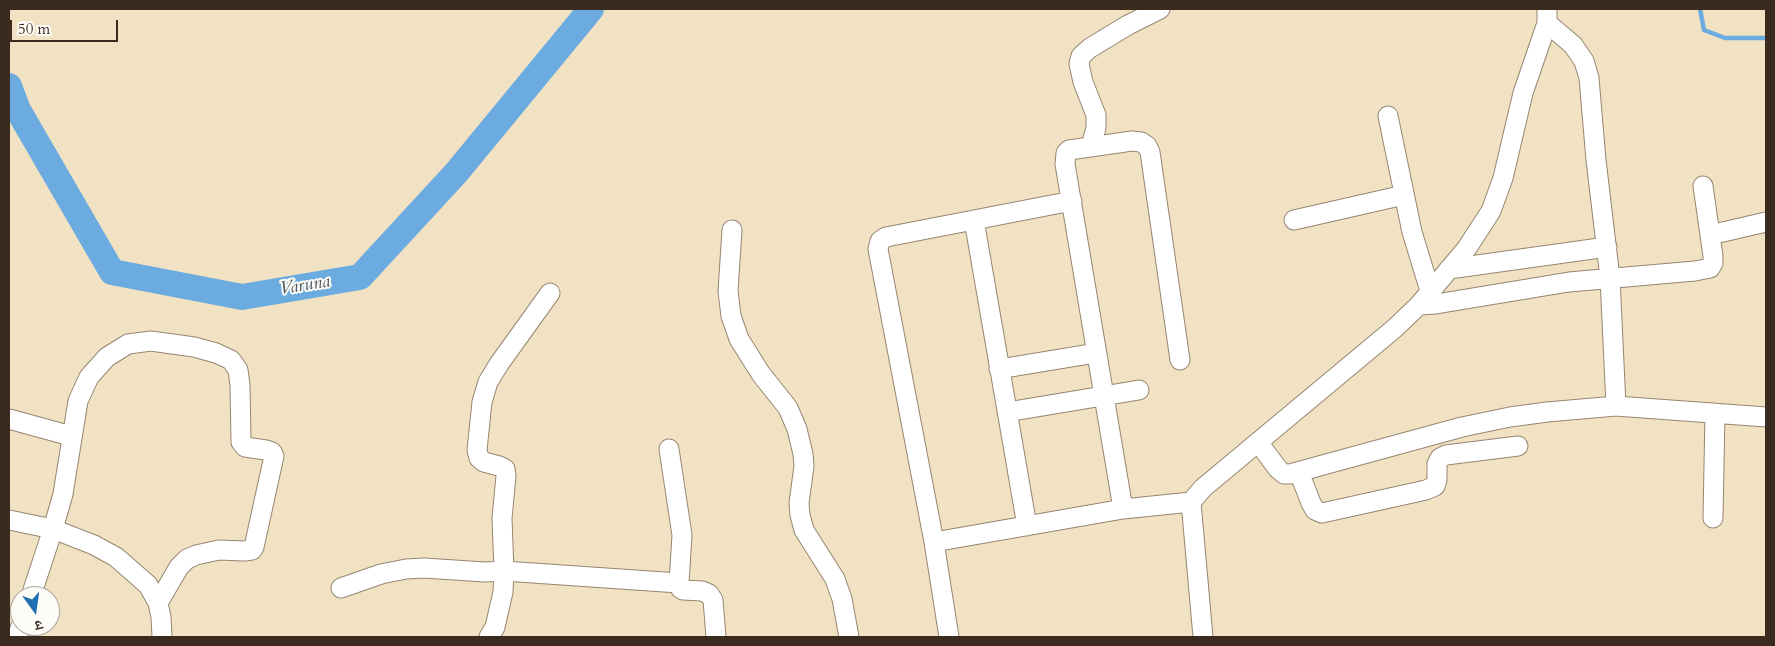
<!DOCTYPE html>
<html>
<head>
<meta charset="utf-8">
<style>
  body { margin:0 }
  #map { position:relative; width:1775px; height:646px; overflow:hidden; background:#f1e2c4; font-family:Cardo,"Noto Serif Devanagari",serif }
  canvas { display:block }
  .frame { position:absolute; inset:0; border:10px solid #3b2a1e; pointer-events:none }
  .north { position:absolute; left:10px; top:586px; width:50px; height:50px; box-sizing:border-box; background:#fdfcf7; border:1px solid #afa8a0; border-radius:50%; rotate:166deg; font-size:14px; font-weight:700; line-height:20px; text-align:center; color:#3b2a1e }
  .north::after { content:''; display:block; margin:auto; width:18px; height:22px; background:#1f6fb2; clip-path:polygon(50% 0,100% 100%,50% 72%,0 100%) }
  .scale { position:absolute; left:10px; top:20px; width:108px; height:22px; box-sizing:border-box; border:2px solid #3b2a1e; border-top:0; padding-left:6px; font-size:15px; line-height:18px; white-space:nowrap; color:#3b2a1e; -webkit-text-stroke:4px #fdfcf7; paint-order:stroke }
</style>
</head>
<body>
<div id="map">
<canvas width="1775" height="646"></canvas>
<div class="frame"></div>
<div class="north">उ</div>
<div class="scale">50 m</div>
</div>
<script>
const g = document.querySelector('canvas').getContext('2d');
g.lineJoin = 'round';
const shape = rows => new Path2D(rows.map(r => 'M' + r).join(''));
function strokePath(path, color, width, dash) { g.strokeStyle = color; g.lineWidth = width; g.lineCap = dash ? 'butt' : 'round'; g.setLineDash(dash || []); g.stroke(path); }
function drawText(font, color, halo, rows, align = 'center') {
  g.font = font + ' Cardo,serif'; g.lineWidth = 4; g.setLineDash([]); g.textBaseline = 'middle'; g.strokeStyle = halo; g.fillStyle = color; for (const [text, x, y, turn = 0] of rows) {
    g.save(); g.translate(x, y); g.rotate((+turn || 0) * Math.PI / 180); g.textAlign = isNaN(turn) ? turn : align; if (halo) g.strokeText(text, 0, 0); g.fillText(text, 0, 0); g.restore();
  }
}
strokePath(shape([
  [1700,9,1704,30,1725,38,1766,38]
]), '#6cabdf', 4.5);
strokePath(shape([
  [9,86,18,110,112,272,242,297,360,277,456,173,591,9]
]), '#6cabdf', 26);
const minor = shape([
  [1547,23,1573,45,1584,61,1589,78,1596,160,1610,278,1616,406],
  [1388,116,1412,232,1430,291],
  [1091,146,1096,128,1096,115,1083,82,1079,64,1081,56,1090,48,1128,25,1160,9],
  [974,220,1027,526],
  [1294,220,1404,195],
  [732,230,728,291,731,316,739,339,761,374,788,408,797,429,803,454,804,466,799,503,800,515,804,530,835,579,842,599,849,637],
  [1710,235,1766,222],
  [1449,269,1607,247],
  [1419,305,1436,304,1569,282,1695,271,1710,268,1713,263,1713,256,1703,186],
  [999,369,1096,353],
  [1007,412,1139,390],
  [9,419,71,436],
  [1258,442,1278,469,1284,474,1290,474,1462,427,1510,417,1547,412,1616,406,1766,417],
  [669,449,682,535,679,583,680,588,683,590,702,591,709,594,713,600,716,637],
  [1299,472,1311,503,1315,510,1322,513,1426,490,1435,486,1437,480,1437,464,1440,458,1446,455,1518,446],
  [1123,509,1065,164,1066,153,1069,150,1132,141,1141,142,1147,146,1150,152,1180,360],
  [1713,518,1715,413],
  [9,520,53,529,31,596],
  [934,542,1123,509,1191,502],
  [341,588,381,574,406,569,424,568,485,572,504,571,679,583],
  [158,603,179,567,187,559,196,555,219,550,244,551,252,550,254,547,274,456,272,452,266,450,245,447,241,442,240,385,238,370,231,360,216,353,194,347,151,341,128,344,107,357,89,377,78,401,63,494,53,529,94,545,116,557,148,585,158,603,161,617,162,637],
  [17,637,21,626],
  [489,637,495,627,503,592,504,571,502,518,506,476,505,469,499,466,484,462,479,458,477,450,482,402,488,382,499,364,550,293],
  [949,637,934,542,878,249,880,241,886,237,1072,201],
  [1203,637,1191,502,1203,488,1395,328,1419,305,1467,248,1491,211,1503,178,1523,93,1547,23,1547,9]
]);
strokePath(minor, '#968671', 21);
strokePath(minor, '#fff', 19);
drawText('italic 18px', '#4c5762', '#fdfcf7', [
  ["Varuna",305,286,-9]
]);
</script>
</body>
</html>
